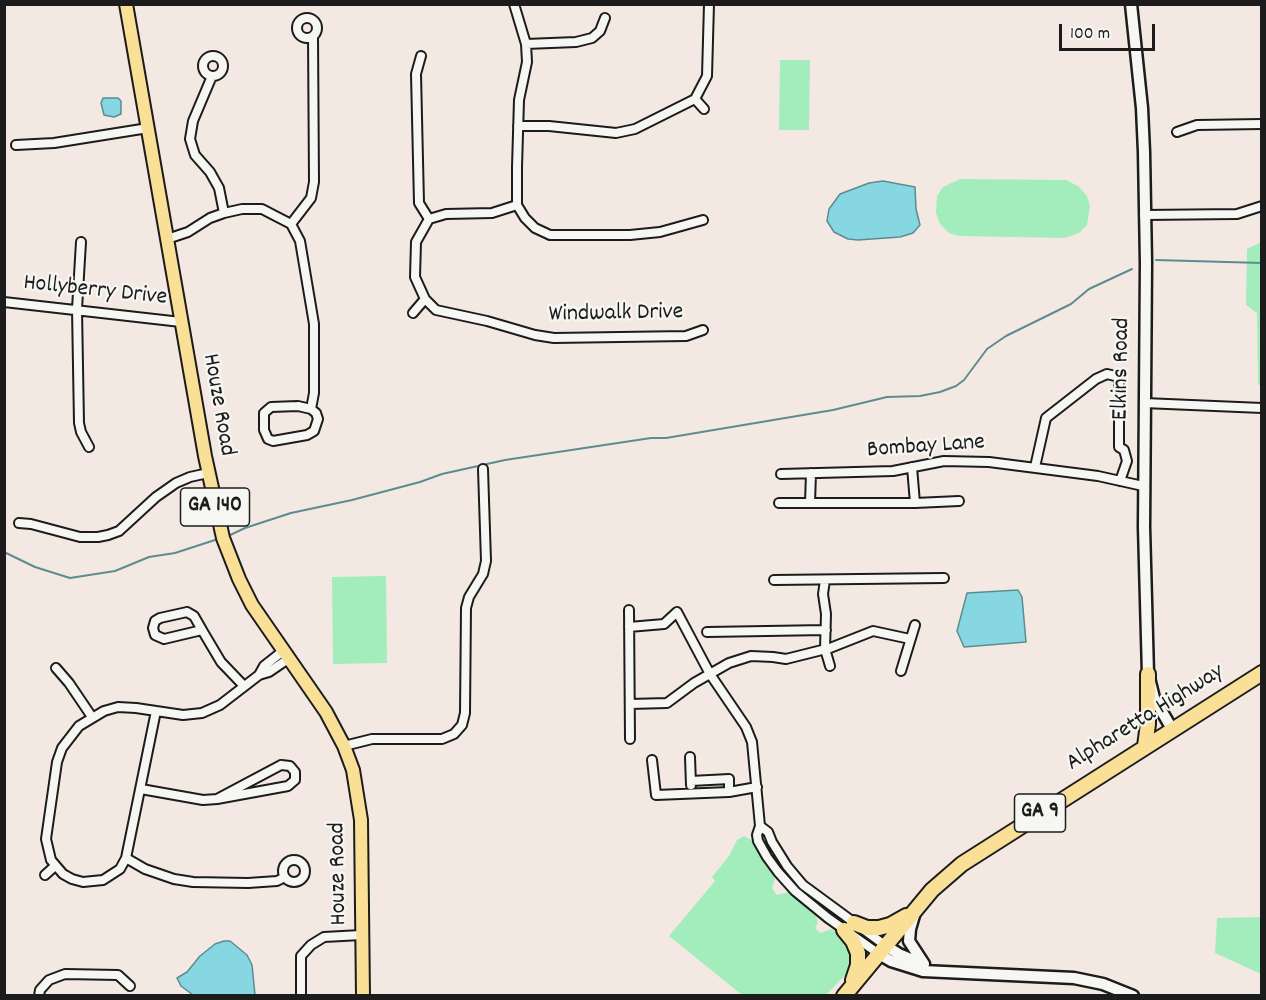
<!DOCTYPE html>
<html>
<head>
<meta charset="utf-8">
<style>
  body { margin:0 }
  #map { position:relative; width:1266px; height:1000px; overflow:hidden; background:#f4e9e2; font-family:Dekko,sans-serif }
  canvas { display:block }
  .frame { position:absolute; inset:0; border:6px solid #1c1c1c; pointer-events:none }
  .scale { position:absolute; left:1059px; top:24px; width:96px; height:27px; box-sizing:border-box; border:3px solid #1c1c1c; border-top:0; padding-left:8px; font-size:18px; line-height:21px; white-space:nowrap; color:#1c1c1c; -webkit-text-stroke:4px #f6f6f2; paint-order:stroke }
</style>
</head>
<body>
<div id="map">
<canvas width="1266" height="1000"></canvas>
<div class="frame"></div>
<div class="scale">100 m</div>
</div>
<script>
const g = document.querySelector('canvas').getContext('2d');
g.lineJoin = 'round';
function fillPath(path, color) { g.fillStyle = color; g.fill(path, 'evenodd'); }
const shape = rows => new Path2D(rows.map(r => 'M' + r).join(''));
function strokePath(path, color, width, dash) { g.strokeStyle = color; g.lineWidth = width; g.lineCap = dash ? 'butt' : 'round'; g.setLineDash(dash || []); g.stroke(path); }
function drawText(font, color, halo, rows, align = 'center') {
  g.font = font + ' Dekko,sans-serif'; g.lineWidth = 4.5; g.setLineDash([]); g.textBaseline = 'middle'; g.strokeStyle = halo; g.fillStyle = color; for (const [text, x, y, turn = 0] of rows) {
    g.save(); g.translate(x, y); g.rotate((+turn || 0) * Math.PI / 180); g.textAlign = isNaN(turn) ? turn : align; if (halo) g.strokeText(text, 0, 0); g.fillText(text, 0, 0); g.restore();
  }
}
fillPath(shape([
  [780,60,810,60,809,130,779,130],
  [960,179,1066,180,1078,186,1087,196,1090,206,1087,225,1079,233,1065,238,959,236,949,233,940,224,936,213,937,196,943,187],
  [1261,242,1262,384,1258,385,1257,313,1246,305,1247,249],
  [386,576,387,663,333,664,332,577],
  [744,836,753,841,775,879,772,888,777,895,789,892,816,916,818,923,815,928,820,933,832,929,851,945,855,965,826,995,742,995,669,936,715,881,712,877,729,856,737,840],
  [1261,917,1261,974,1215,953,1217,918]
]), '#a3edbc');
const water = shape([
  [103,98,118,98,121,101,121,114,114,117,104,115,101,103,103,98],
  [883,181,915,187,916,209,920,225,913,233,900,237,858,240,848,239,834,232,827,221,829,209,840,194,869,183,883,181],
  [1018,590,1022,597,1026,642,964,647,957,631,967,593,1018,590],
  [224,941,230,941,247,955,252,965,255,995,193,995,181,986,177,978,187,972,200,956,215,944,224,941]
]);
fillPath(water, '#86d7e1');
strokePath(water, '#5c8c92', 1.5);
strokePath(shape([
  [1156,260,1262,263],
  [226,537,245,528,291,513,352,500,420,482,442,474,505,460,651,438,666,438,833,410,887,397,920,396,940,392,956,386,964,380,987,349,1006,336,1071,304,1089,289,1132,269],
  [4,552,35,567,70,578,115,571,149,557,175,553,218,539]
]), '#5c8c92', 2);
const street = shape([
  [514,4,526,44,527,62,519,100,517,167,517,205,525,218,535,228,550,235,630,235,660,232,703,220],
  '297 28a10 10 0 1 1 20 0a10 10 0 1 1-20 0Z',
  [526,44,576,42,592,38,600,31,605,18],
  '203 66a10 10 0 1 1 20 0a10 10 0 1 1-20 0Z',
  [421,56,416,74,419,203,429,219],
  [212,76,193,121,190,139,195,155,210,172,219,188,224,213],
  [695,99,704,109],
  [518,126,549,126,616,133,635,129,695,99,707,76,709,4],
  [1177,132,1197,125,1262,124],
  [16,145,54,143,148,128],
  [517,205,492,213,446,214,429,219,416,242,415,277,425,299,436,310,487,321,535,335,554,338,686,336,703,330],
  [1144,215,1237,214,1262,206],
  [291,224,311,198,314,182,313,36],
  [167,239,188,232,210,218,224,213,242,209,262,209,291,224,300,241,314,324,314,393,311,409],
  [81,242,77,309,79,423,81,432,89,447],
  [4,302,181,322],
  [413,313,425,299],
  [1144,403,1262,408],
  [298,406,311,409,316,413,318,419,314,431,307,435,273,441,268,439,264,430,264,413,271,407,298,406],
  [912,467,915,503,959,501],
  [1035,467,1046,418,1096,379,1107,374,1119,377,1119,447,1124,450,1127,461,1120,481],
  [781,474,893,471,944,461,989,462,1098,476,1143,486],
  [779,503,915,503],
  [810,503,811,473],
  [19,523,31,524,80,537,98,537,108,535,119,531,156,497,176,483,190,477,208,473],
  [774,580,944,578],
  [825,580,823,594,826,614,825,649,830,666],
  [629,610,630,739],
  [187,612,194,616,202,630,164,639,155,635,153,628,155,621,160,618,187,612],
  [629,627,664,624,677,612,710,674,746,727,752,742,760,826,757,835,758,841,767,857,778,872,795,891,828,918,879,954],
  [202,630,221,662,244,686],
  [707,632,826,630],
  [56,668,69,683,92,717],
  [901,671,915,625],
  [259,675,264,666,283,651],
  [630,704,667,703,694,683,729,663,751,656,773,657,786,659,830,648,873,631,910,639],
  [156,711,126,858,120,869,103,880,83,882,72,879,63,874,51,860,46,839,57,762,62,748,79,726,104,711,118,707,136,708,183,715,202,713,220,705,259,675,269,672,288,659],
  [344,746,372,739,442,739,454,734,462,725,465,713,466,608,469,597,483,574,486,561,483,469],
  [690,757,691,785],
  [652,760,656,795,729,792,757,787],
  [281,765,290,766,295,772,295,780,288,786,217,799,281,765],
  [691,781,729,779,729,792],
  [141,789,203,800,217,799],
  [760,826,768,832,772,842,787,866,803,885,886,946],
  [126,858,145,869,174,879,193,882,248,883,277,881,285,877],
  '283 871a11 11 0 1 1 22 0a11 11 0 1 1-22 0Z',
  [45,875,55,866],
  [39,996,40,990,49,980,65,974,118,975,130,986],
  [301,996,301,956,311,945,324,937,361,935]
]);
const secondary = shape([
  [1131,4,1142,108,1144,152,1146,263,1144,527,1148,674,1154,698,1172,729],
  [915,912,910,929,909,941,924,964],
  [886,946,899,954,923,964],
  [879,954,891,961,923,971,1074,978,1103,984,1133,996]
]);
const primary = shape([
  [126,4,205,456,223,538,239,579,252,605,326,712,344,746,353,770,361,820,363,996]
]);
const highway = shape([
  [1145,746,1148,724,1148,674],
  [854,923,867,928,879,928,890,925,906,916],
  [844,930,853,941,858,953,858,965,853,980],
  [844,996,932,890,962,864,1262,673]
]);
strokePath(street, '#1c1c1c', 12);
strokePath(secondary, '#1c1c1c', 15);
strokePath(primary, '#1c1c1c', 16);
strokePath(highway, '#1c1c1c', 18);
strokePath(street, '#f6f6f2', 8);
strokePath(secondary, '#f6f6f2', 10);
strokePath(primary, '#f9e096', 12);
strokePath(highway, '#f9e096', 14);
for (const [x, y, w] of [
  [215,507,69],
  [1040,813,51]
]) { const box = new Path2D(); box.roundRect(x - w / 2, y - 19, w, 38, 4.5); g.fillStyle = '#f6f6f2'; g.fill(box); strokePath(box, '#1c1c1c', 1.5); }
drawText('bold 22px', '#1c1c1c', null, [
  ["GA 140",215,507],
  ["GA 9",1040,813]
]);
drawText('24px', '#1c1c1c', '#f6f6f2', [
  ["Hollyberry Drive",95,292,6],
  ["Windwalk Drive",616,315,-1],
  ["Elkins Road",1123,369,-89],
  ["Houze Road",217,405,80],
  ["Bombay Lane",926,448,-4],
  ["Alpharetta Highway",1146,719,-32],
  ["Houze Road",340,874,-91]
]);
</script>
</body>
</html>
